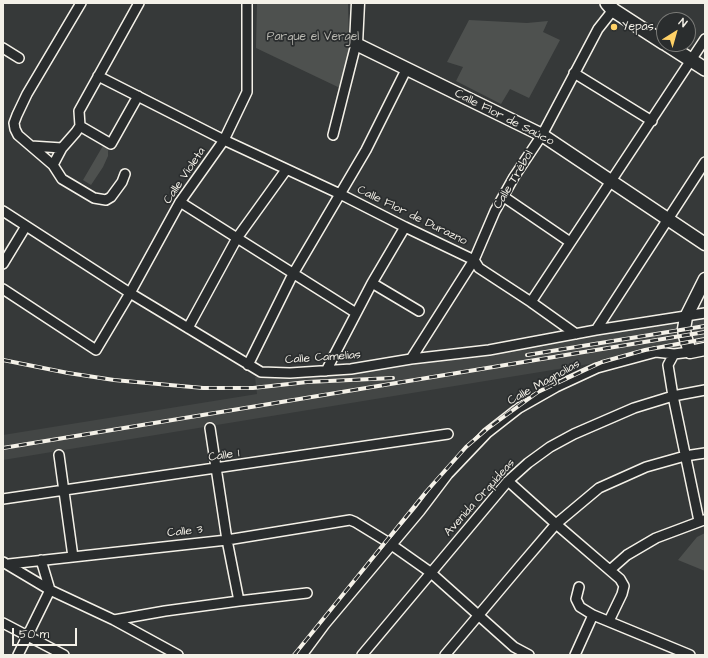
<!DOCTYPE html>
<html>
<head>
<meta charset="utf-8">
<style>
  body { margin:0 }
  #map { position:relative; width:708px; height:658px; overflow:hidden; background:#363939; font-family:"Architects Daughter",sans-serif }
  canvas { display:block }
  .frame { position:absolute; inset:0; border:4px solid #f4f1e8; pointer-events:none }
  .north { position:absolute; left:656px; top:12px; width:40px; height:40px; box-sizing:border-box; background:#2a2d2e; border:1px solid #7b7b78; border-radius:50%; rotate:37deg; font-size:11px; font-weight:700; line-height:16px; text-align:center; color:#f4f1e8 }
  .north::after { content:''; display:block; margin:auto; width:14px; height:18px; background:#ffd166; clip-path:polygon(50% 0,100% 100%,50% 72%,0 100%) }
  .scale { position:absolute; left:12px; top:628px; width:65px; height:18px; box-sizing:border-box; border:2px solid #f4f1e8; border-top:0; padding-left:5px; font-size:12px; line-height:14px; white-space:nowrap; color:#f4f1e8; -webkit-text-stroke:3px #2a2d2e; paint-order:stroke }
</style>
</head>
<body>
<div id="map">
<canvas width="708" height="658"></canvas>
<div class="frame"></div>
<div class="north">N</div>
<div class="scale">50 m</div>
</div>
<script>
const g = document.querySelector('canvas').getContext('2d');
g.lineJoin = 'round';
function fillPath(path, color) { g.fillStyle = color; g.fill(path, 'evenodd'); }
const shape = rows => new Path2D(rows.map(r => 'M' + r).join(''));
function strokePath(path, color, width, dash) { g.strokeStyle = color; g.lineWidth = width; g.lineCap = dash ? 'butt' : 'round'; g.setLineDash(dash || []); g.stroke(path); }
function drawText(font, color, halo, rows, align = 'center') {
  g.font = font + ' "Architects Daughter",sans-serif'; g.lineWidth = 3.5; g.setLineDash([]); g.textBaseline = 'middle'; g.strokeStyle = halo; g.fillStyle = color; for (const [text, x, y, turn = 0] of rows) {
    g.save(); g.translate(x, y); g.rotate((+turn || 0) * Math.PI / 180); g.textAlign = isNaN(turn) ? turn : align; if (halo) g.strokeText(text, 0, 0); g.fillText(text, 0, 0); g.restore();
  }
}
fillPath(shape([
  [705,317,705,345,3,460,3,435,257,394,255,377,310,375,402,366]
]), '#434645');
fillPath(shape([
  [257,3,348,4,349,49,346,68,340,88,256,48],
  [469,20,527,23,548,21,543,32,560,40,529,98,510,89,501,104,456,81,463,67,447,62],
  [104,144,108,150,108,156,103,167,91,185,83,180],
  [705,533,705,571,678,560,697,537]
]), '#4e514f');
const minor = shape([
  [81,3,27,94,17,115,14,123,15,129,18,135,53,165,62,179,94,198,106,200,111,197,122,182,125,174],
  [3,48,19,58],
  [574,73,652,121],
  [98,76,224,140,340,194,405,227,474,260,479,268,531,302,576,334],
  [80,126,111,144,138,96],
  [333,135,356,44],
  [31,146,62,148,76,132,80,126,79,111,139,3],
  [53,165,62,148],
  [504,197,570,242],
  [180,202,356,313],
  [3,211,130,293,261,372,290,373,351,369,411,359,489,350,596,330,705,313],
  [3,264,26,226],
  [372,283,419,311],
  [3,289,96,350,130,293,180,202,224,140,247,92,247,3],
  [531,302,705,39],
  [188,328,237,238,286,170],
  [596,330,705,162],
  [674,354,668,365,673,396,699,521],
  [411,359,474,260,495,211,514,177,542,135,598,29,613,10],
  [248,365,293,274,366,150,407,68],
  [326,371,372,283,405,227],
  [210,428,227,540,239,601],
  [59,455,73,557],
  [508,481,556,524,620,579,624,586,622,594,609,621],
  [3,499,448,434],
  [3,562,50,590,114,620,178,655],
  [9,564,227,540,350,520,355,522,386,541,430,572,514,647,529,655],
  [610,570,627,555,656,538,704,520],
  [579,587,576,599,580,607,593,615,690,655],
  [114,620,165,611,239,601,307,593],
  [3,623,64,655],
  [18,655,50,590,41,560],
  [302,655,325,624,420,511,448,474,487,433,519,408,556,387,597,368,656,352,674,354,690,352],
  [362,655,508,481,528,463,550,447,574,434,634,408,673,396,705,390],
  [445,655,520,566,556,524,599,488,646,467,685,456,705,453],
  [575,655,593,615]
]);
const tertiary = shape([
  [358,3,356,44,542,135,705,244],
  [705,279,686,317,684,329,685,336,690,352,705,349]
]);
const secondary = shape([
  [607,3,613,10,664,43],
  [666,44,705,69]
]);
strokePath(minor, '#f4f1e8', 12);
strokePath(tertiary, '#f4f1e8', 15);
strokePath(secondary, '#f4f1e8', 16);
strokePath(minor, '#2a2d2e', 9);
strokePath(tertiary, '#2a2d2e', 12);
strokePath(secondary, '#2a2d2e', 13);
const rail = shape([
  [527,355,705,326],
  [3,360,68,373,114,380,203,388,253,388,307,382,393,378],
  [3,448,705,332],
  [294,655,426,492,466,447,487,429,538,392,602,362,645,350,705,339]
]);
strokePath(rail, '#f4f1e8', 4);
strokePath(rail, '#2a2d2e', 2.5, [8]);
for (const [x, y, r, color] of [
  [614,27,4,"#ffd166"]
]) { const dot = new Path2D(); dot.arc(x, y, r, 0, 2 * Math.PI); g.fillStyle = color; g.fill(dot); strokePath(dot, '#2a2d2e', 1.5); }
drawText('12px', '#f4f1e8', '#2a2d2e', [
  ["Yepas",622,27]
], 'left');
drawText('12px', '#bab9b2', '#2a2d2e', [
  ["Parque el Vergel",313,37]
]);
drawText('12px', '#f4f1e8', '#2a2d2e', [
  ["Calle Flor de Saúco",504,118,27],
  ["Calle Violeta",185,176,-56],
  ["Calle Trébol",514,180,-59],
  ["Calle Flor de Durazno",412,216,26],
  ["Calle Camelias",323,358,-4],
  ["Calle Magnolias",544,383,-29],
  ["Calle 1",224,456,-8],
  ["Avenida Orquídeas",480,498,-48],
  ["Calle 3",185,532,-6]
]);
</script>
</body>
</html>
